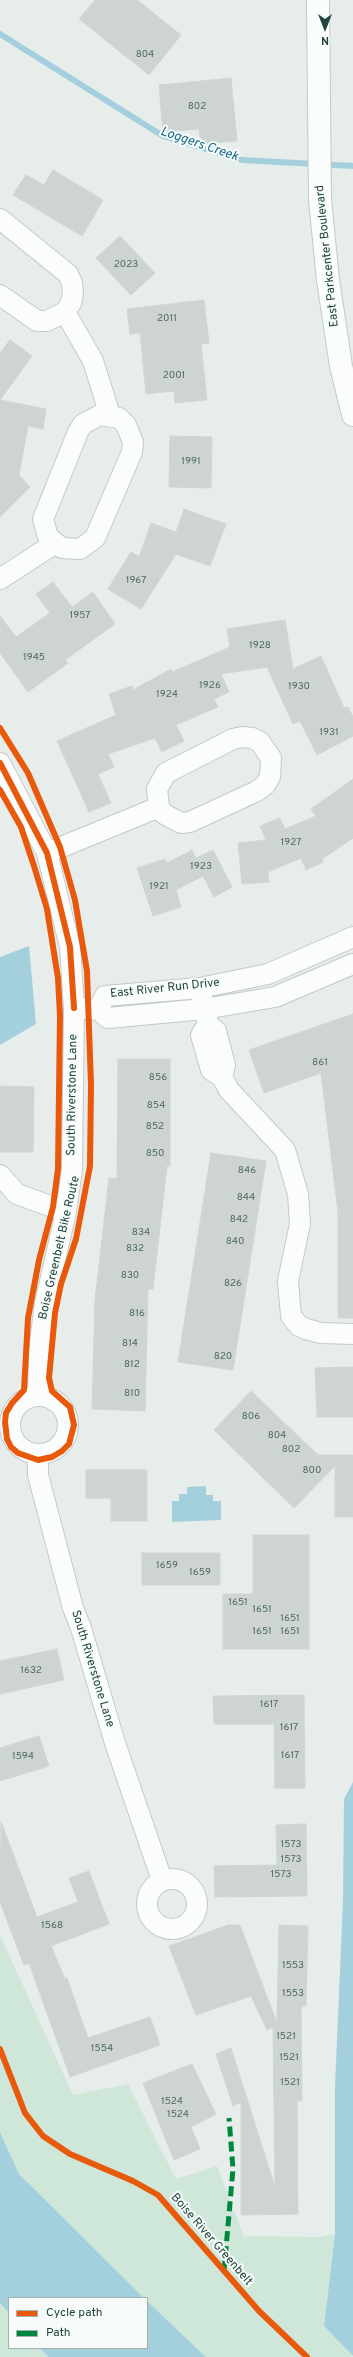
<!DOCTYPE html>
<html>
<head>
<meta charset="utf-8">
<style>
  body { margin:0 }
  #map { position:relative; width:353px; height:2357px; overflow:hidden; background:#e7edeb; font-family:Overpass,sans-serif }
  canvas { display:block }
  .legend { position:absolute; left:8px; top:2297px; width:140px; height:52px; box-sizing:border-box; background:#f6fbf9; border:1px solid #a1b2af; margin:0; padding:5px 7px; list-style:none; font-size:12px; color:#21443f }
  .legend li { display:flex; align-items:center; gap:8px; height:20px }
  .legend b { width:20px; border:1px solid #a1b2af }
  .north { position:absolute; left:305px; top:8px; width:40px; height:40px; -webkit-text-stroke:3px #f6fbf9; paint-order:stroke; rotate:180deg; font-size:11px; font-weight:700; line-height:16px; text-align:center; color:#21443f }
  .north::after { content:''; display:block; margin:auto; width:14px; height:18px; background:#21443f; clip-path:polygon(50% 0,100% 100%,50% 72%,0 100%) }
</style>
</head>
<body>
<div id="map">
<canvas width="353" height="2357"></canvas>
<ul class="legend">
<li><b style="height:5px;background:#e8590c"></b>Cycle path</li>
<li><b style="height:5px;background:#00873e"></b>Path</li>
</ul>
<div class="north">N</div>
</div>
<script>
const g = document.querySelector('canvas').getContext('2d');
g.lineJoin = 'round';
function fillPath(path, color) { g.fillStyle = color; g.fill(path, 'evenodd'); }
const shape = rows => new Path2D(rows.map(r => 'M' + r).join(''));
function strokePath(path, color, width, dash) { g.strokeStyle = color; g.lineWidth = width; g.lineCap = dash ? 'butt' : 'round'; g.setLineDash(dash || []); g.stroke(path); }
function drawText(font, color, halo, rows, align = 'center') {
  g.font = font + ' Overpass,sans-serif'; g.lineWidth = 4; g.setLineDash([]); g.textBaseline = 'middle'; g.strokeStyle = halo; g.fillStyle = color; for (const [text, x, y, turn = 0] of rows) {
    g.save(); g.translate(x, y); g.rotate((+turn || 0) * Math.PI / 180); g.textAlign = isNaN(turn) ? turn : align; if (halo) g.strokeText(text, 0, 0); g.fillText(text, 0, 0); g.restore();
  }
}
fillPath(shape([
  [0,1935,73,2095,128,2084,176,2179,217,2166,244,2236,319,2237,335,2234,324,2326,353,2357,206,2357,147,2301,147,2298,144,2298,83,2240,19,2174,0,2132],
  [0,2303,9,2313,9,2348,40,2348,48,2357,0,2357]
]), '#cfe7d9');
fillPath(shape([
  [29,946,36,1024,0,1045,0,957],
  [206,1486,206,1495,213,1495,213,1501,221,1501,221,1520,172,1522,172,1501,179,1501,179,1494,187,1494,187,1487],
  [353,1782,353,2356,324,2326,335,2234,335,2086,343,1900,344,1799],
  [0,2132,19,2174,144,2298,9,2298,9,2313,0,2303],
  [147,2301,206,2357,48,2357,40,2348,147,2348]
]), '#a4d0de');
strokePath(shape([
  [0,34,163,136,242,160,353,166]
]), '#a4d0de', 6);
const building = shape([
  [95,0,137,0,181,35,149,75,79,19,95,0],
  [231,78,237,141,201,144,199,129,163,132,159,85,231,78],
  [53,170,103,200,82,236,13,195,26,175,44,185,53,170],
  [120,236,155,273,131,295,96,258,120,236],
  [204,300,209,343,201,344,207,400,175,403,174,391,146,394,140,333,130,334,127,309,204,300],
  [10,340,32,356,0,400,0,353,10,340],
  [0,400,46,409,43,429,28,426,19,475,30,487,0,517,0,400],
  [170,436,212,437,211,488,169,487,170,436],
  [184,509,226,524,210,566,176,554,141,609,108,589,131,552,139,557,151,523,176,532,184,509],
  [53,582,72,607,93,592,115,624,65,660,68,663,28,692,0,653,0,616,16,637,50,613,36,594,53,582],
  [285,620,293,669,321,656,344,708,348,707,353,717,353,736,317,755,300,721,293,724,267,667,221,674,229,692,214,699,218,707,176,725,184,741,162,752,155,738,108,754,114,767,98,774,111,803,89,812,57,741,116,715,109,694,132,686,133,690,171,669,172,672,230,647,227,629,285,620],
  [353,779,353,838,322,859,323,862,306,870,301,858,268,872,269,882,242,884,238,843,266,840,260,826,280,818,285,829,316,816,311,809,353,779],
  [192,850,196,858,213,850,232,887,214,897,203,876,176,890,181,907,153,916,137,868,165,859,167,863,192,850],
  [353,1014,353,1318,338,1318,338,1212,321,1073,264,1093,249,1050,353,1014],
  [118,1059,170,1059,170,1166,167,1166,153,1289,148,1289,145,1411,92,1409,95,1300,109,1178,117,1179,118,1059],
  [0,1086,34,1087,33,1152,0,1152,0,1086],
  [211,1153,266,1161,233,1370,178,1362,211,1153],
  [353,1367,353,1417,317,1417,315,1368,353,1367],
  [251,1391,318,1455,353,1455,353,1517,335,1517,335,1466,294,1508,214,1430,251,1391],
  [86,1470,147,1470,147,1521,111,1521,111,1498,86,1498,86,1470],
  [253,1535,309,1535,309,1649,223,1649,223,1594,253,1594,253,1535],
  [142,1553,220,1553,220,1585,142,1585,142,1553],
  [57,1649,64,1680,0,1694,0,1661,57,1649],
  [304,1695,305,1788,275,1788,274,1724,214,1724,213,1696,304,1695],
  [39,1736,49,1766,0,1781,0,1748,39,1736],
  [1,1822,37,1917,78,1902,69,1878,89,1871,109,1924,51,1946,65,1979,67,1978,88,2038,150,2017,160,2045,70,2077,29,1963,24,1965,0,1902,1,1822],
  [306,1824,307,1896,215,1897,214,1866,277,1865,276,1825,306,1824],
  [228,1925,240,1925,277,2023,279,1925,308,1926,306,2006,301,2006,302,2101,297,2101,298,2214,241,2215,241,2102,233,2106,216,2054,231,2048,275,2187,273,2027,267,2030,251,1996,196,2015,169,1946,228,1925],
  [192,2064,216,2114,191,2127,200,2149,174,2160,143,2083,192,2064]
]);
fillPath(building, '#ced4d2');
strokePath(building, '#cfd6d4', 1);
const minor = shape([
  [0,219,68,274,72,283,73,293,71,303,65,312,47,321,37,321,0,295],
  [65,312,93,361,110,415],
  [100,415,119,418,126,425,133,442,132,452,95,538,80,549,62,548,48,537,43,519,78,432,83,424,100,415],
  [0,579,54,544],
  [242,737,252,738,260,742,271,758,270,777,265,785,257,791,190,822,181,823,164,814,159,807,157,789,166,773,233,739,242,737],
  [0,763,47,853,70,947,74,1008,72,1169,66,1212,45,1303,39,1351,38,1395],
  [47,853,159,807],
  [202,998,208,1024,216,1031,225,1065,222,1077,211,1070,201,1035,208,1024],
  [74,1008,98,1010,108,1018,204,1009,275,997,353,964],
  [98,1010,105,996,200,988,268,974,353,937],
  [222,1077,229,1090,285,1150,298,1194,300,1224,288,1281,291,1316,299,1326,306,1329,321,1333,353,1334],
  [0,1175,17,1194,66,1212],
  '10 1425a29 29 0 1 1 58 0a29 29 0 1 1-58 0Z',
  [38,1454,38,1475,73,1608,81,1628,115,1743,162,1880],
  '147 1904a25 25 0 1 1 50 0a25 25 0 1 1-50 0Z'
]);
const secondary = shape([
  [318,0,320,200,328,280,341,366,353,415]
]);
strokePath(minor, '#c4cac8', 22);
strokePath(secondary, '#c2cbc9', 24);
strokePath(minor, '#fbfcfc', 20);
strokePath(secondary, '#fbfcfc', 22);
strokePath(shape([
  [224,2271,233,2169,229,2118]
]), '#00873e', 5, [10, 5]);
strokePath(shape([
  [0,728,28,773,60,847,75,900,87,971,91,1085,90,1166,76,1239,61,1284,55,1313,49,1378,52,1391,70,1407,74,1425,69,1444,62,1451,52,1457,38,1460,18,1453,11,1447,7,1439,5,1422,6,1413,12,1403,24,1390,28,1318,39,1260,53,1207,58,1169,60,1016,58,978,47,909,34,866,21,827,0,790],
  [0,763,47,853,70,947,74,1008],
  [0,2049,25,2113,43,2136,70,2154,133,2181,158,2195,259,2311,307,2357]
]), '#e8590c', 6);
drawText('10px', '#4d6964', null, [
  ["804",145,55],
  ["802",197,107],
  ["2023",126,265],
  ["2011",167,319],
  ["2001",174,376],
  ["1991",191,462],
  ["1967",136,581],
  ["1957",80,616],
  ["1928",260,646],
  ["1945",34,658],
  ["1926",210,686],
  ["1930",299,687],
  ["1924",167,695],
  ["1931",329,733],
  ["1927",291,843],
  ["1923",201,867],
  ["1921",159,887],
  ["861",320,1063],
  ["856",158,1078],
  ["854",156,1106],
  ["852",155,1127],
  ["850",155,1154],
  ["846",247,1171],
  ["844",246,1198],
  ["842",239,1220],
  ["834",141,1233],
  ["840",235,1242],
  ["832",135,1249],
  ["830",130,1276],
  ["826",233,1284],
  ["816",137,1314],
  ["814",130,1344],
  ["820",223,1357],
  ["812",132,1365],
  ["810",132,1394],
  ["806",251,1417],
  ["804",277,1436],
  ["802",291,1450],
  ["800",312,1471],
  ["1659",167,1566],
  ["1659",200,1573],
  ["1651",238,1603],
  ["1651",262,1610],
  ["1651",290,1619],
  ["1651",262,1632],
  ["1651",290,1632],
  ["1632",31,1671],
  ["1617",269,1705],
  ["1617",289,1728],
  ["1617",290,1756],
  ["1594",23,1757],
  ["1573",291,1845],
  ["1573",291,1860],
  ["1573",281,1875],
  ["1568",52,1926],
  ["1553",293,1966],
  ["1553",293,1994],
  ["1521",286,2037],
  ["1554",102,2049],
  ["1521",289,2058],
  ["1521",290,2083],
  ["1524",172,2102],
  ["1524",178,2115]
]);
drawText('12px', '#21443f', '#f6fbf9', [
  ["East Parkcenter Boulevard",328,256,-96],
  ["East River Run Drive",165,989,-6],
  ["South Riverstone Lane",73,1095,-89],
  ["Boise Greenbelt Bike Route",60,1248,-77],
  ["South Riverstone Lane",92,1669,73],
  ["Boise River Greenbelt",211,2240,49]
]);
drawText('italic 13px', '#146787', '#f6fbf9', [
  ["Loggers Creek",199,145,19]
]);
</script>
</body>
</html>
